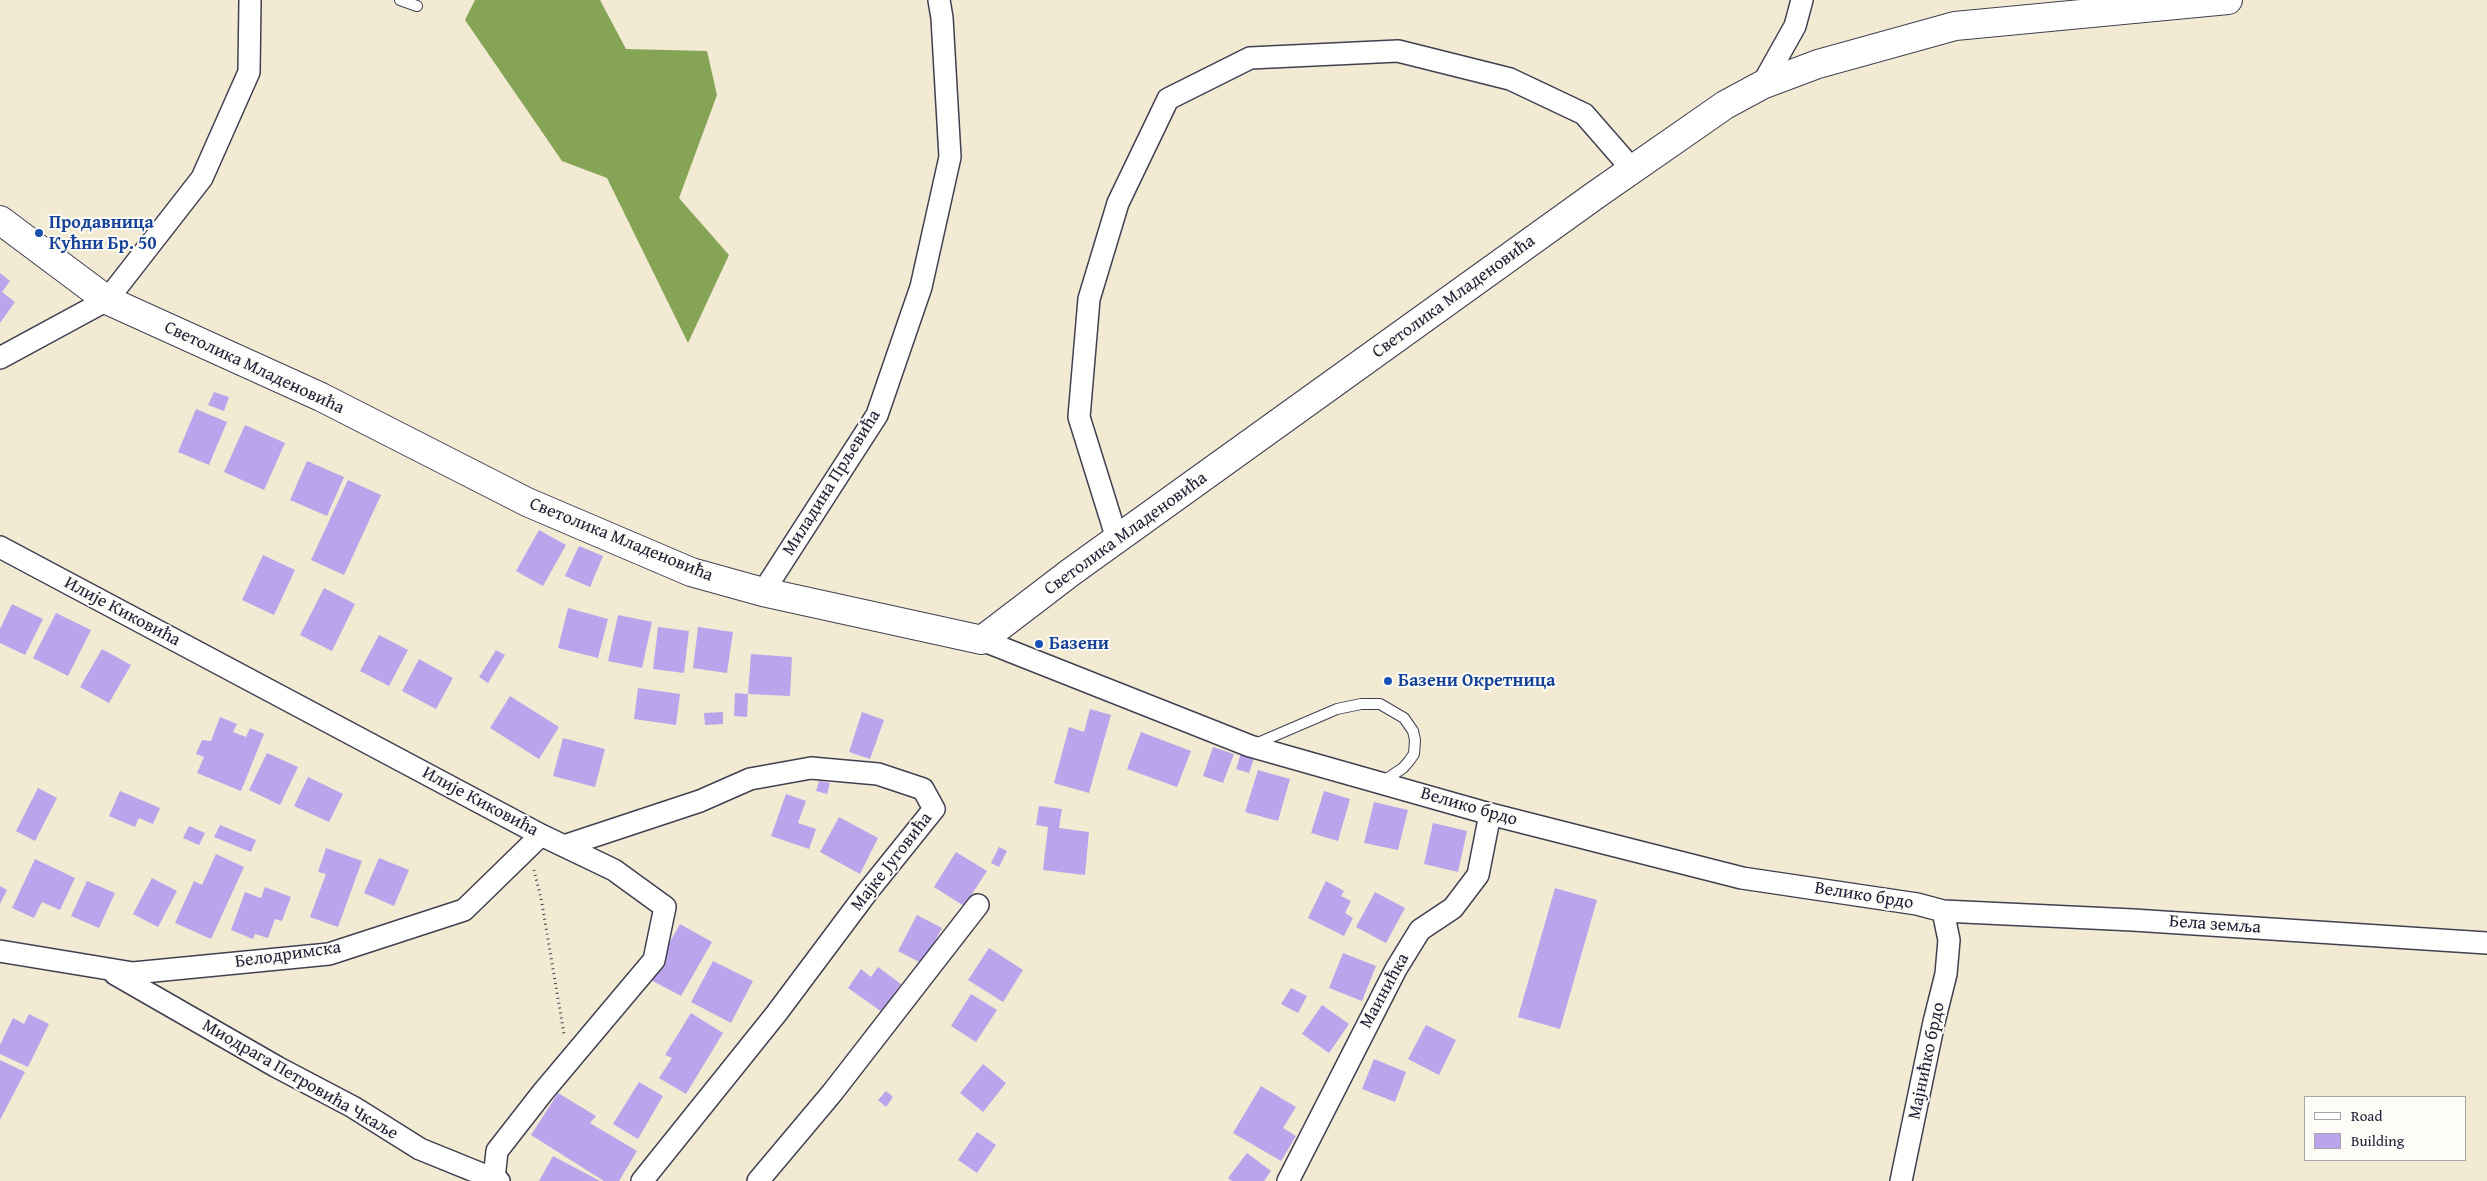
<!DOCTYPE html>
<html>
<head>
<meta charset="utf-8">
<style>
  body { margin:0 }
  #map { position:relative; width:2487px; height:1181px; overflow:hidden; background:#f2ead2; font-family:"Gentium Book Plus",serif }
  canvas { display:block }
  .legend { position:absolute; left:2304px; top:1096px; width:162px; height:65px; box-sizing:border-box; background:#fdfcf7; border:1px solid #a5a5ac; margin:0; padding:6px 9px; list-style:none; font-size:15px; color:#22223b }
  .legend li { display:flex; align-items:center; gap:10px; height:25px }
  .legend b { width:25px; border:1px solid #a5a5ac }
</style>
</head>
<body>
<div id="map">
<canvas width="2487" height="1181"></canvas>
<ul class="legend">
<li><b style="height:6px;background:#fff"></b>Road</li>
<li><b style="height:14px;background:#bca4ed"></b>Building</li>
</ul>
</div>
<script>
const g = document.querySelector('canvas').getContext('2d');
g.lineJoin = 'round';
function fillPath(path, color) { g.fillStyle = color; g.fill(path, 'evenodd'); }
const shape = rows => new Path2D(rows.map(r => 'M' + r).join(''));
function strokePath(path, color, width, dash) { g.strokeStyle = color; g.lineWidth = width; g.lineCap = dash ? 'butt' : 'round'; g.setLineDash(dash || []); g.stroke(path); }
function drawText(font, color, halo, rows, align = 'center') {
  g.font = font + ' "Gentium Book Plus",serif'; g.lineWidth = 4; g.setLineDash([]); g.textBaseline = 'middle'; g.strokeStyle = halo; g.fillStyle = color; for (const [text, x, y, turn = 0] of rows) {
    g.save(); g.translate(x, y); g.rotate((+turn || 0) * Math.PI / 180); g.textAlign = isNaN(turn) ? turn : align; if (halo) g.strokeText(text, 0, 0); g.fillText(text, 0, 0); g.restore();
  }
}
fillPath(shape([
  [475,0,600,0,626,49,707,51,717,95,679,198,729,255,688,343,607,178,562,161,465,20]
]), '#86a456');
fillPath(shape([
  [0,273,10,281,2,292,15,302,0,323],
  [214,392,229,397,224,411,208,405],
  [196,409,227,422,209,465,178,452],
  [245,425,285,443,264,490,224,472],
  [307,461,344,477,327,516,290,500],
  [348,480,381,495,344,575,311,560],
  [539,530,566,545,543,586,516,571],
  [579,546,603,556,590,587,565,576],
  [263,555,295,570,274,615,242,600],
  [324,588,355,604,332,651,300,635],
  [12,604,43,619,25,655,0,643,0,629],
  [568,608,608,619,598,658,558,648],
  [56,613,91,630,68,676,33,658],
  [618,615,652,622,642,668,608,661],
  [658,627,689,631,684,673,653,669],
  [698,627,733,632,727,673,693,668],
  [379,635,408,650,389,686,360,671],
  [102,649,131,665,109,703,80,687],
  [496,650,505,655,488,683,479,677],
  [751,654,792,657,790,696,748,694],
  [419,659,453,678,436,709,402,691],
  [638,688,680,694,676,725,634,719],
  [735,693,748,694,747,717,734,716],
  [510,696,559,727,539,759,490,728],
  [1090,709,1111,715,1089,793,1054,783,1069,727,1084,732],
  [723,712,723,724,705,725,704,713],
  [862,712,884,720,870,759,849,752],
  [220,717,237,724,233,732,246,737,250,728,264,734,241,791,197,773,204,757,196,754,202,740,211,741],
  [1141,732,1191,751,1177,787,1127,769],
  [563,738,605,749,595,787,553,776],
  [1213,747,1234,754,1223,783,1203,776],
  [267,753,298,767,280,805,249,790],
  [1241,753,1254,758,1249,773,1236,769],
  [1258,770,1290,779,1278,821,1245,812],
  [308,777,343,794,329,822,294,806],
  [819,781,830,783,827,794,816,791],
  [38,788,57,798,35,841,16,831],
  [120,791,160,808,153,824,139,818,135,827,109,816],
  [1324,791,1350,799,1338,841,1311,833],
  [786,794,806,801,798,823,816,829,809,849,771,836],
  [1374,802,1408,810,1398,850,1364,843],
  [1039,806,1062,809,1059,828,1089,832,1085,875,1043,870,1048,827,1036,825],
  [839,817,878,838,860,874,820,852],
  [1433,823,1467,831,1458,872,1424,864],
  [220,825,256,840,251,852,214,837],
  [189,826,205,833,199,845,183,838],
  [999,847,1007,851,999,867,991,863],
  [326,848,362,861,338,927,310,917,326,874,318,872],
  [956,852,987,871,964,906,934,887],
  [216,854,244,867,211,939,175,923,194,881,202,885],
  [379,858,409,870,394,906,364,893],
  [35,859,75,878,60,910,42,902,34,918,12,908],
  [152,878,177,891,158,927,133,914],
  [87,881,115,893,99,928,71,916],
  [1326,881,1344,891,1341,896,1351,901,1345,913,1353,918,1344,936,1308,918],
  [0,886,7,890,0,904],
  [265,887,291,897,282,921,275,919,268,938,255,934,253,939,231,930,245,892,261,898],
  [1555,888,1597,900,1560,1029,1518,1017],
  [1375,892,1405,908,1386,943,1356,927],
  [917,915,942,928,923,964,898,951],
  [680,924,712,942,681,996,649,979],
  [989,948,1023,970,1003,1002,968,980],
  [1343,953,1376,966,1362,1001,1329,988],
  [713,961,753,981,731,1023,691,1002],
  [878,967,901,984,882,1012,848,988,861,969,871,977],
  [1291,988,1307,996,1298,1013,1281,1004],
  [971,994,997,1010,976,1042,951,1026],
  [1322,1005,1349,1024,1329,1053,1302,1034],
  [691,1013,723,1033,686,1094,659,1078,672,1058,665,1055],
  [29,1014,49,1024,28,1067,0,1054,0,1045,13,1018,24,1024],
  [1426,1025,1456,1040,1439,1075,1408,1059],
  [1374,1059,1406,1072,1395,1102,1362,1089],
  [0,1060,25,1072,0,1120],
  [983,1064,1006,1083,983,1112,960,1093],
  [639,1082,663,1096,638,1139,613,1124],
  [1261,1086,1296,1107,1283,1128,1296,1136,1281,1161,1233,1133],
  [886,1091,893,1097,886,1107,878,1100],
  [558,1093,596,1116,590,1123,637,1151,619,1181,604,1181,531,1135],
  [977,1132,996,1145,977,1173,958,1160],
  [1247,1153,1271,1171,1264,1181,1232,1181,1228,1178],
  [553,1156,600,1181,539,1181]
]), '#bca4ed');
const lane = shape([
  [400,0,417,6],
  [1253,745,1337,709,1361,704,1380,704,1404,718,1413,731,1415,740,1414,754,1409,761,1403,768,1382,782]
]);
const street = shape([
  [1762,85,1795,26,1802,0],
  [0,358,107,300,202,178,249,72,250,0],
  [1117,539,1079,417,1089,299,1118,203,1168,99,1250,58,1398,51,1510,79,1584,114,1632,169],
  [0,547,541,835,614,870,665,907,654,960,543,1092,497,1151,494,1179],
  [763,592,877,415,921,287,950,157,942,18,939,0],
  [982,640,1250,746,1490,814,1742,878,1917,904,1943,911,1949,940,1946,974,1934,1022,1901,1181],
  [564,846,700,801,750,779,811,768,878,774,923,789,934,809,868,891,776,1014,642,1181],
  [1943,911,2133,920,2487,943],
  [0,951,133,973,329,954,464,910,541,835],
  [115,974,277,1067,353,1107,420,1149,499,1181],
  [758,1181,832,1093,978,905],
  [1288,1181,1396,969,1420,930,1453,908,1478,875,1490,814]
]);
const secondary = shape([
  [0,220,107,300,321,397,527,502,691,572,763,592,982,640,1071,572,1597,194,1725,105,1762,85,1818,64,1955,26,2228,0]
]);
strokePath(lane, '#414052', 12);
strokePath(street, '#414052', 24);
strokePath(secondary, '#414052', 30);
strokePath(shape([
  [534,870,541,898,564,1034]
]), '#414052', 3, [1, 4]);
strokePath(lane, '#fff', 10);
strokePath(street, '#fff', 21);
strokePath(secondary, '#fff', 28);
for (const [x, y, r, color] of [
  [39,233,5,"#1a4fb4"],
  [1039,644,5,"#1a4fb4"],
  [1388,681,5,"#1a4fb4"]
]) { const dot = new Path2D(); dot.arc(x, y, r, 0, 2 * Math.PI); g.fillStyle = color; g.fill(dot); strokePath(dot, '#fdfcf7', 2); }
drawText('bold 18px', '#164399', '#fdfcf7', [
  ["Продавница",49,223],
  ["Кућни Бр. 50",49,244],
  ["Базени",1049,644],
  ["Базени Окретница",1398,681]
], 'left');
drawText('18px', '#22223b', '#fdfcf7', [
  ["Светолика Младеновића",1454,297,-36],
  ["Светолика Младеновића",254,368,25],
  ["Миладина Прљевића",832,483,-58],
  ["Светолика Младеновића",1126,534,-36],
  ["Светолика Младеновића",621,540,22],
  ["Илије Киковића",122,612,28],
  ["Илије Киковића",480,802,28],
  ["Велико брдо",1469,807,16],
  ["Мајке Југовића",892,862,-52],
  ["Велико брдо",1864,896,9],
  ["Бела земља",2215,925,4],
  ["Белодримска",288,955,-8],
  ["Маинићка",1385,991,-61],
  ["Мајнићко брдо",1927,1061,-78],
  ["Миодрага Петровића Чкаље",300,1080,30]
]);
</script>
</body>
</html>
